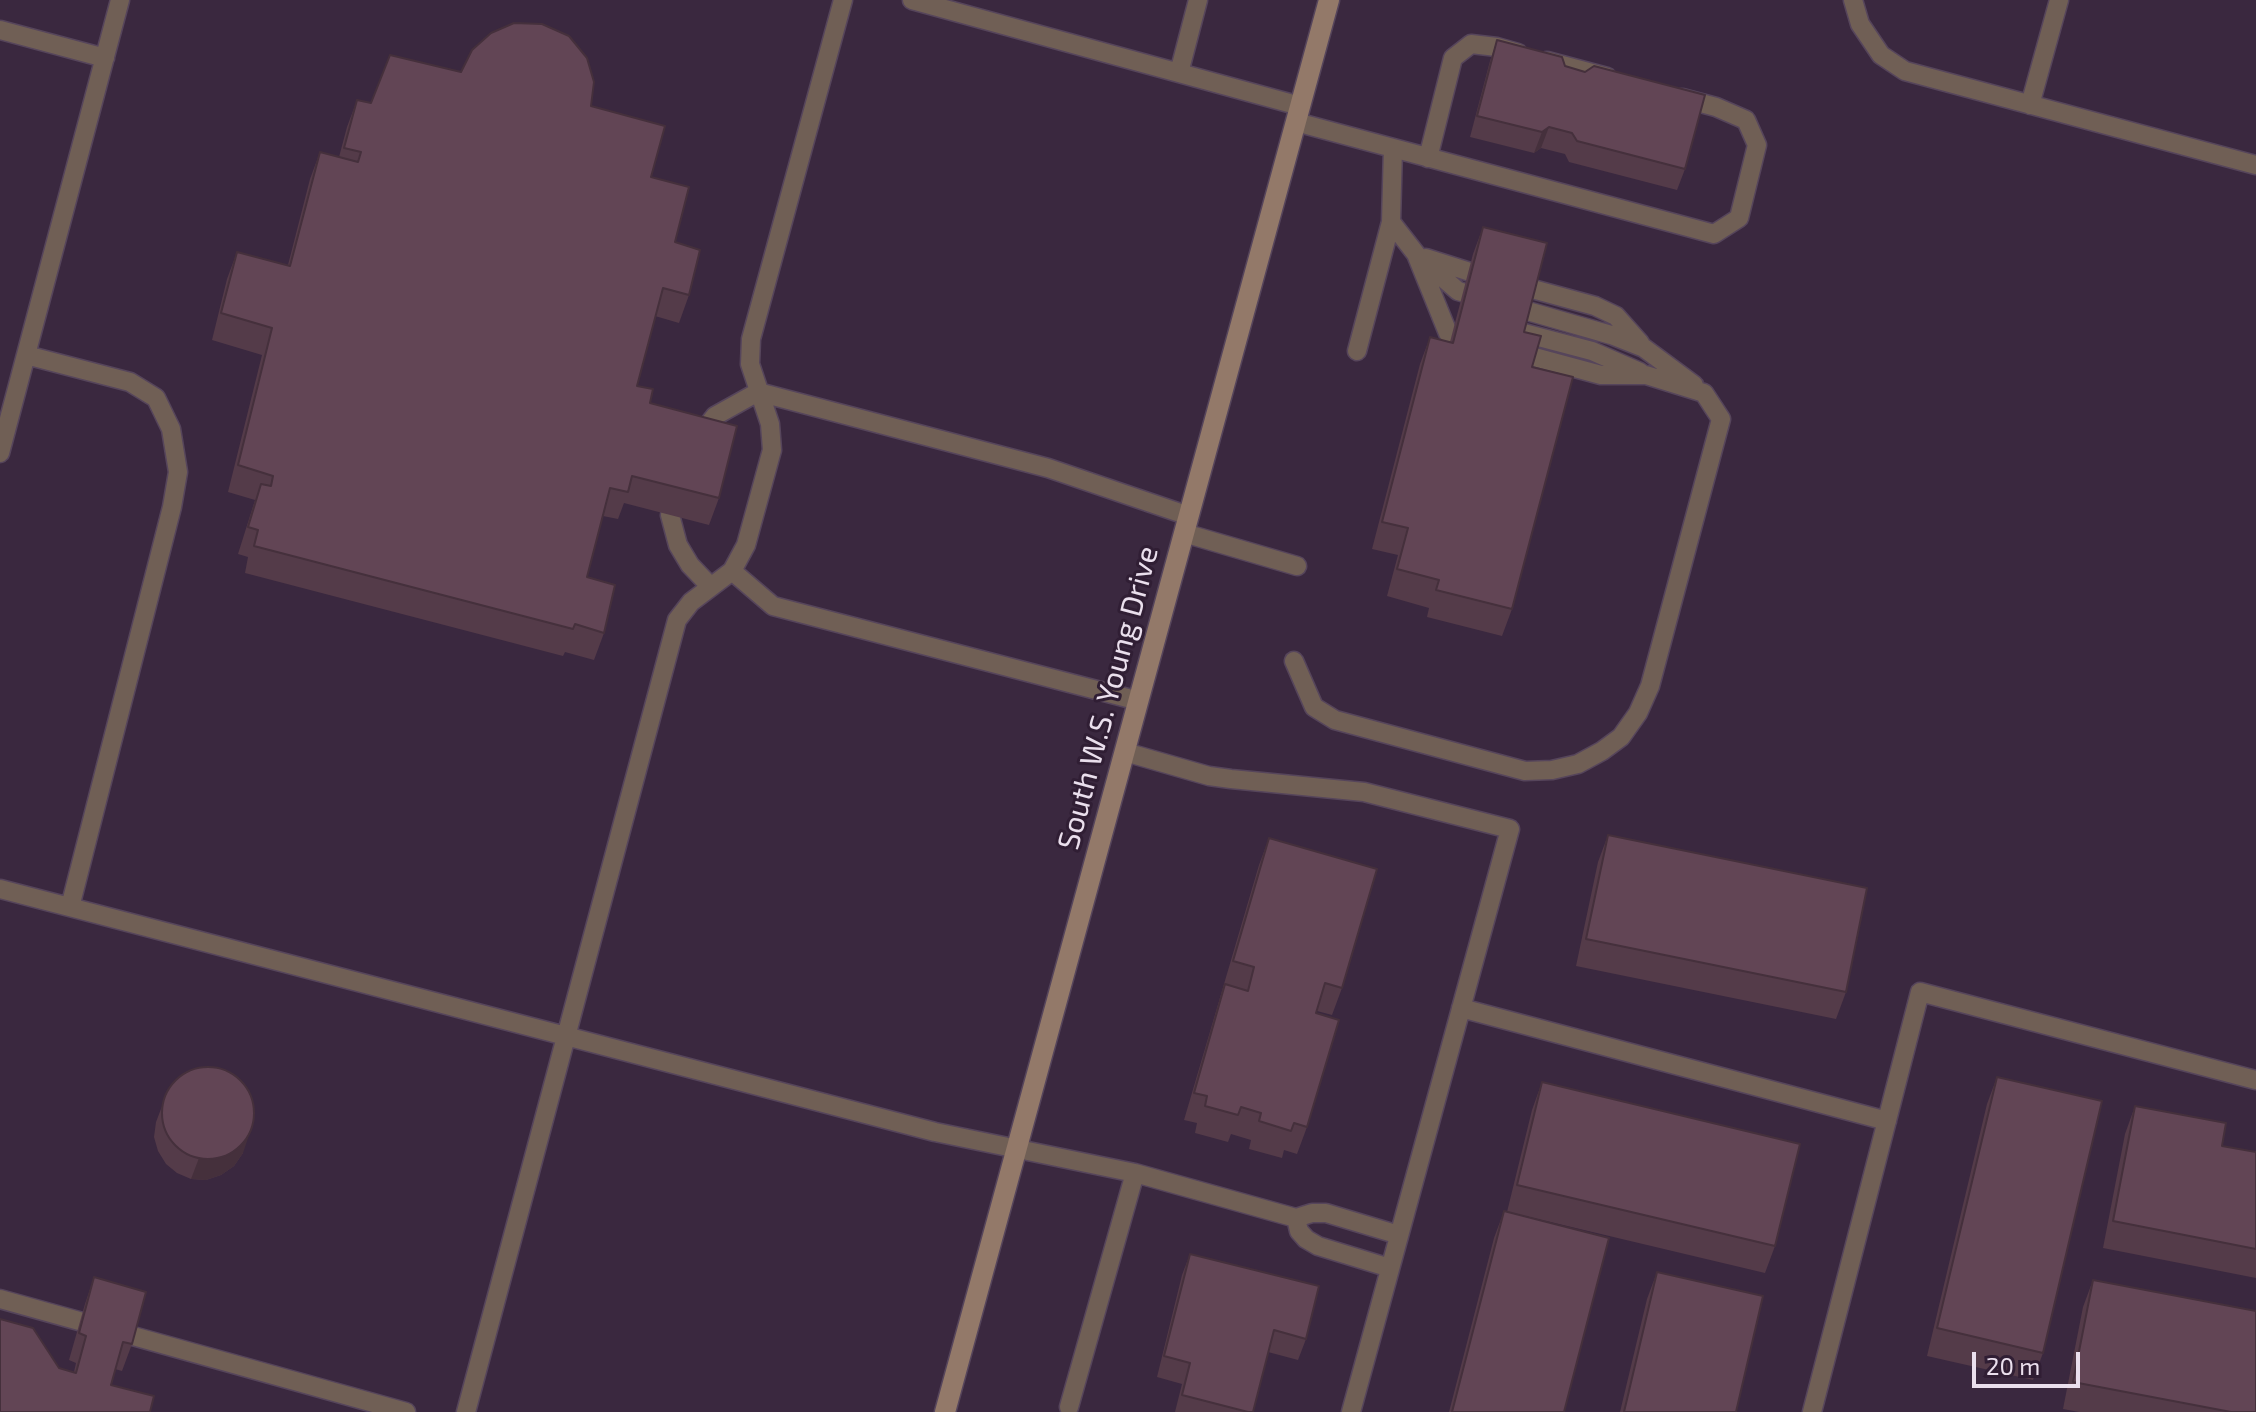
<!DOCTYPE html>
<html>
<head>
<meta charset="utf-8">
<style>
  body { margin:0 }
  #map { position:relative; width:2256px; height:1412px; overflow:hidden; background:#3a283f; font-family:"Exo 2",sans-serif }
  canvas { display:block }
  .scale { position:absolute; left:1972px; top:1352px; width:108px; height:36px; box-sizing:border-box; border:4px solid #eadfed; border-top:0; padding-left:10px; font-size:24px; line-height:28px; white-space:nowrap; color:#eadfed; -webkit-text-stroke:6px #301e34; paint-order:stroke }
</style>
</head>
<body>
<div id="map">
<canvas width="2256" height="1412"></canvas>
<div class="scale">20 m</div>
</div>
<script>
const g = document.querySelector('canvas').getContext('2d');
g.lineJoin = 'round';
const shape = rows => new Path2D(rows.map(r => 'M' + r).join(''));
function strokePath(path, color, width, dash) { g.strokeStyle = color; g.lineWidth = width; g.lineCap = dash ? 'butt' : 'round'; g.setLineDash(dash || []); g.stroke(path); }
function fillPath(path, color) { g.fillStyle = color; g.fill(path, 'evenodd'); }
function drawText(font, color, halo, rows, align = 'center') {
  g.font = font + ' "Exo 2",sans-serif'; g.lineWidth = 6; g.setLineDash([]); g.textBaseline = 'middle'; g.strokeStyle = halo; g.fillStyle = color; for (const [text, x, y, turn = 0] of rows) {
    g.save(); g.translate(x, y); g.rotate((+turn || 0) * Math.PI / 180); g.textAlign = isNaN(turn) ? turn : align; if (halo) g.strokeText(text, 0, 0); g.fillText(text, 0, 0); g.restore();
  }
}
const service = shape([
  [912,0,1300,106],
  [1853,0,1860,24,1881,55,1905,71,2256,165],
  [0,30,105,58],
  [1547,61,1607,77],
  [1179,73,1198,0],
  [2030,105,2059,0],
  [1296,122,1714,234,1739,218,1757,145,1746,120,1716,107,1682,98],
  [1428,158,1453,58,1471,44,1497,47,1518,53],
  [1391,222,1416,254,1448,333,1475,341],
  [1426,258,1489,278],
  [1421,259,1458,291,1611,335,1644,348,1694,385],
  [1514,284,1595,306,1616,316,1640,343],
  [1516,331,1592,351,1640,372],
  [1357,351,1391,222,1393,148],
  [26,355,130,382,156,398,171,429,178,472,172,507,70,907],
  [698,438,715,416,758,392,1048,468,1189,516],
  [0,453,120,0],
  [670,515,678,545,690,565,710,586],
  [1184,533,1297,566],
  [732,571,773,606,1139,701],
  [1294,661,1314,707,1335,720,1525,771,1552,770,1578,764,1602,751,1621,737,1638,713,1650,686,1721,419,1704,393,1646,375,1601,375,1512,351],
  [1125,752,1209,776,1231,779,1364,792,1510,829,1351,1412],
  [0,889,935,1132,1135,1173,1296,1218],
  [1461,1008,1887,1121],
  [1390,1268,1318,1246,1306,1239,1299,1231,1296,1218,1312,1213,1326,1213,1399,1235],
  [0,1299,406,1412],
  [1069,1407,1135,1173],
  [466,1412,677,620,691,602,732,571,746,545,772,450,770,424,750,364,751,339,843,0],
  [1812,1412,1920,992,2256,1080]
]);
const secondary = shape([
  [945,1412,1329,0]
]);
strokePath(service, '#56455b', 21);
strokePath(secondary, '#56455b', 23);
strokePath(service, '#705f55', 18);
strokePath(secondary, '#937969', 20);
fillPath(shape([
  [1497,40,1565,66,1685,169,1677,190,1569,162,1565,154,1541,148,1534,153,1470,137,1490,61],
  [357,100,371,103,591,106,651,177,675,242,689,295,679,323,655,316,637,386,719,498,709,525,624,503,618,519,603,516,587,577,604,633,594,660,565,652,563,656,245,573,248,557,238,554,255,500,228,492,262,355,212,340,227,279,237,252,288,265,310,179,320,152,339,157,347,127],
  [1483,227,1524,332,1532,367,1512,609,1502,636,1427,617,1429,608,1387,596,1398,555,1372,549,1420,364,1430,337,1450,342,1473,254],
  [1608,835,1846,992,1836,1019,1576,966,1598,862],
  [1269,838,1342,988,1332,1015,1317,1011,1307,1127,1297,1154,1284,1150,1282,1158,1249,1149,1251,1140,1231,1134,1228,1142,1195,1133,1197,1123,1184,1120,1259,865],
  [1997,1077,2043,1353,2033,1380,1927,1356,1987,1104],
  [1542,1082,1775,1246,1765,1273,1525,1216,1564,1412,1449,1412,1494,1238,1504,1211,1507,1212,1532,1110],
  [169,1088,243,1153,234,1166,221,1175,206,1180,191,1179,177,1173,166,1164,158,1151,154,1137,156,1122],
  [2135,1106,2222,1146,2256,1152,2256,1278,2103,1248,2125,1134],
  [1190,1254,1306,1339,1298,1360,1268,1352,1253,1412,1175,1412,1182,1384,1157,1377,1182,1275],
  [1657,1272,1736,1412,1620,1412,1647,1299],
  [94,1277,132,1344,122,1371,115,1369,111,1385,150,1412,74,1372,76,1363,69,1360,85,1304],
  [2093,1280,2256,1412,2079,1412,2063,1409,2083,1307]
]), '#543b49');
fillPath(shape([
  [1549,127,1541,148,1534,153,1542,132],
  [250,1132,243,1153,234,1166,221,1175,206,1180,191,1179,199,1158]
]), '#45303c');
const building = shape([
  [514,23,542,24,569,36,587,58,594,82,591,106,665,126,651,177,689,187,675,242,700,250,689,295,663,288,637,386,653,389,650,403,737,426,719,498,632,476,628,492,610,488,587,577,615,585,604,633,575,624,573,629,254,546,258,530,248,527,261,484,271,486,273,476,238,465,272,328,221,313,237,252,290,266,320,152,358,162,361,152,344,148,357,100,371,103,390,55,461,72,472,50,491,33,514,23],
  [1497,40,1562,57,1565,66,1585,72,1594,66,1705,95,1685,169,1577,141,1572,133,1549,127,1542,132,1477,116,1497,40],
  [1483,227,1547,243,1524,332,1541,336,1532,367,1573,377,1512,609,1436,590,1439,580,1397,569,1408,528,1382,522,1430,337,1453,343,1483,227],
  [1608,835,1867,888,1846,992,1586,939,1608,835],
  [1269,838,1377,869,1342,988,1325,983,1316,1013,1339,1020,1307,1127,1294,1123,1291,1131,1259,1121,1261,1113,1241,1107,1238,1115,1205,1106,1207,1096,1194,1093,1225,984,1248,991,1254,967,1233,961,1269,838],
  '162 1113a46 46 0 1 1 92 0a46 46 0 1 1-92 0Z',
  [1997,1077,2102,1101,2043,1353,1937,1328,1997,1077],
  [1542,1082,1800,1144,1775,1246,1517,1185,1542,1082],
  [2135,1106,2226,1123,2222,1146,2256,1152,2256,1249,2113,1221,2135,1106],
  [1504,1211,1609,1238,1564,1412,1452,1412,1504,1211],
  [1190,1254,1319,1286,1306,1339,1274,1330,1253,1412,1248,1412,1182,1395,1190,1363,1164,1356,1190,1254],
  [1657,1272,1763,1296,1736,1412,1624,1412,1657,1272],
  [94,1277,146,1292,132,1344,123,1342,111,1385,154,1396,150,1412,0,1412,0,1319,33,1328,59,1368,76,1373,86,1336,79,1333,94,1277],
  [2093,1280,2256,1311,2256,1412,2231,1412,2073,1382,2093,1280]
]);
fillPath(building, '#624555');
strokePath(building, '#45303c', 2);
drawText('30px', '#eadfed', '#301e34', [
  ["South W.S. Young Drive",1108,698,-75]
]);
</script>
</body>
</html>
